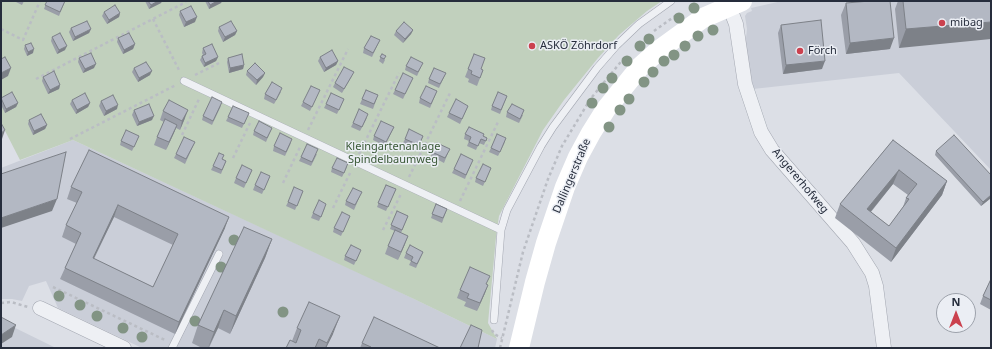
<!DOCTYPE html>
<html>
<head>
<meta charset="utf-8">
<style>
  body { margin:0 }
  #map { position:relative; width:992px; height:349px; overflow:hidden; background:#dcdfe6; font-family:"Noto Sans",sans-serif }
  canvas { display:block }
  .frame { position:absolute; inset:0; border:2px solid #262d3c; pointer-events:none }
  .north { position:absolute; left:936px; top:293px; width:40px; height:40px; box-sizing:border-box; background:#ebeef4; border:1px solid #9ca1aa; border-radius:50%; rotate:0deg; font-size:11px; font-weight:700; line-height:16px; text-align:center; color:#262d3c }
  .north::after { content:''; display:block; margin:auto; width:14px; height:18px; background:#cb414e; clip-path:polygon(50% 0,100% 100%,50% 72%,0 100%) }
</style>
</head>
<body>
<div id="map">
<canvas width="992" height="349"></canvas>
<div class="frame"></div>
<div class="north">N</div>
</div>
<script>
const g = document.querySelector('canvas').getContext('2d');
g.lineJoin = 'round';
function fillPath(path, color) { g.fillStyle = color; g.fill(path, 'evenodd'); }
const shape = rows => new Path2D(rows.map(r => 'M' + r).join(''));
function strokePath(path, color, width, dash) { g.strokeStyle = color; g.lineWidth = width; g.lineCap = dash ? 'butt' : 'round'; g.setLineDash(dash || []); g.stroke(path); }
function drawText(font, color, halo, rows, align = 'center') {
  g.font = font + ' "Noto Sans",sans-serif'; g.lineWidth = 3; g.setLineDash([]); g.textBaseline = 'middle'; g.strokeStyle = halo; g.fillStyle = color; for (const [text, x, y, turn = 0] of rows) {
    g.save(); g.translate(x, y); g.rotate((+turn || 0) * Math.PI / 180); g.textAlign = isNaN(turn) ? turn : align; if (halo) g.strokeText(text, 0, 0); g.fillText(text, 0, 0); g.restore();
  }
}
fillPath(shape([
  [782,1,991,1,991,170,899,73,753,89,745,48,747,29,745,16,747,13,752,11,751,8],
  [73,140,379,282,497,339,495,348,142,348,58,308,46,281,29,286,22,301,12,299,1,299,1,168],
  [1,321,56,348,1,348]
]), '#caced8');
fillPath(shape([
  [1,1,662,1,647,11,619,35,598,58,564,100,543,130,499,216,496,237,488,323,497,339,414,299,73,140,20,160,1,123]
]), '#c1d0bd');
const lane = shape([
  [184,81,501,230],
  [494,320,501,230,507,210,541,146,553,127,597,68,617,45,639,24,671,1],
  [172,348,219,254]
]);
const street = shape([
  [729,6,736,24,745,84,761,132,772,150,853,243,872,273,876,286,884,348],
  [40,308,124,348]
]);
strokePath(lane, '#a2a6b0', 8);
strokePath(street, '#a2a6b0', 15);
strokePath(shape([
  [153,19,180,72],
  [1,29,23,40,40,1],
  [654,31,678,14],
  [195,75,219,63],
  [36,79,186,2],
  [592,97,624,58],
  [308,130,348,49],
  [182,135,199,99],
  [70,139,176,85],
  [359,154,399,73],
  [233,158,250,123],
  [409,177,450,93],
  [283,183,300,147],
  [460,201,498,122],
  [333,208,351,171],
  [383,230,401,194],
  [53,287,165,340],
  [1,303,11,302,28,307],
  [492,330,494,334,502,338],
  [500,348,523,252,548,179,562,146,588,103]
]), '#babdc4', 2.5, [3, 3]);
strokePath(lane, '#eef0f4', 7);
strokePath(street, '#eef0f4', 14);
strokePath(shape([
  [519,348,535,282,546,243,565,187,578,157,591,133,606,109,640,67,659,50,703,18,742,1]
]), '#fff', 20);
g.fillStyle = '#829484';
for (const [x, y] of [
  [694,8],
  [679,18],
  [713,30],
  [698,36],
  [649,39],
  [640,46],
  [685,46],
  [674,55],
  [627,61],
  [664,61],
  [653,72],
  [612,78],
  [644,82],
  [603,88],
  [629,99],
  [592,103],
  [620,110],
  [609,127],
  [234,240],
  [221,267],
  [59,296],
  [80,305],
  [283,312],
  [97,316],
  [195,321],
  [123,328],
  [142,337]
]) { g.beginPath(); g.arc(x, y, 5.5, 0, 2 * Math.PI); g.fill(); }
fillPath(shape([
  [14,1,24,1,22,5],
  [47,1,65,1,59,16,44,9],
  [145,1,162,1,161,3,149,9],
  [205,1,222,1,221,3,209,9],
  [898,1,991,1,899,48,895,9],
  [846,3,890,49,846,54,841,15],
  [180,11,195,22,184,27,179,15],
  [104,12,120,13,119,17,107,24,102,16],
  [781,25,822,69,783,74,778,33],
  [219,27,237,31,235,35,223,42,218,31],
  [71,28,91,29,89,33,73,41,69,32],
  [413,30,411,34,403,43,394,35,396,31],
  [52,37,65,50,57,54,51,41],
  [118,38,135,44,133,49,123,54,117,42],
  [380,40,372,57,363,53,364,48],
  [25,45,33,53,27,56,24,49],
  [203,48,218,57,216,61,204,67,200,60,202,56,203,55,202,53],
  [382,54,385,60,383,64,379,61],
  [474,54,481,69,483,70,477,86,468,82,469,79,465,77],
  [320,57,338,61,336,65,324,72,318,61],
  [79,58,94,68,83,73,78,62],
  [228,58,244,65,243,69,229,73,227,62],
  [406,66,421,67,417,76,405,70],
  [134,68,150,75,138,82,132,72],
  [247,71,265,73,263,77,256,85,246,75],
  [446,73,439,88,428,83,429,79],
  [352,76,342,93,333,87,335,83],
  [43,77,60,85,59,89,48,94,42,81],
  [413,78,403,99,393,94,395,90],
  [366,90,378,95,373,109,360,104],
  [437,91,430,108,419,103,420,98],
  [281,92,274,104,264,99,265,94],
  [318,94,310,111,301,106,303,102],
  [507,96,500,114,491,110,492,106],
  [1,98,18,103,16,107,5,113,1,105],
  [344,99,337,114,324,108,326,104],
  [72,100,90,103,88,107,76,114,70,104],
  [101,101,117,109,104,116,99,106],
  [221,106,212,125,202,120,203,116],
  [468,106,460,124,447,117,449,113],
  [134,110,152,120,137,126,132,115],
  [163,111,185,118,180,130,176,128,166,150,154,145,157,137,164,122,160,120],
  [507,112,523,115,519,123,506,117],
  [249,113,242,128,226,121,228,117],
  [367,118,360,131,351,127,353,123],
  [29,120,47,125,45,129,33,135,28,124],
  [394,127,385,146,373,140,374,136],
  [272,128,266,142,253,135,254,131],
  [465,134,483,136,487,138,484,145,479,143,476,150,467,146,469,141,464,139],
  [139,136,132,151,120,145,121,141],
  [423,136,417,150,403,143,405,139],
  [893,140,947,181,942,195,891,262,835,218,840,204],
  [893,184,908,195,906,198,903,207,889,226,871,212],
  [195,142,185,164,174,158,176,154],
  [505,142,498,156,489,152,491,148],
  [291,143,285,156,273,151,274,146],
  [936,151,991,198,981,206,935,155],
  [432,152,448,153,444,163,431,156],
  [317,154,311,166,299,161,301,157],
  [224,155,222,159,226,161,221,174,211,170,213,166],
  [471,164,465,179,452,173,454,169],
  [347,167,342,177,331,172,332,168],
  [491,168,483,186,475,182,476,178],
  [252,170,244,188,234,183,236,178],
  [270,176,262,194,253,190,255,185],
  [386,185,396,189,386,211,377,207],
  [71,187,225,228,175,334,60,279,65,268,76,244,62,237,66,225,77,203,67,199],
  [114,217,173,245,153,287,94,259],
  [303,191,295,210,286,206,288,202],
  [360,196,354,210,345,205,346,201],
  [436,204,447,209,442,223,431,218],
  [325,208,319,221,311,218,313,213],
  [397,211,408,216,401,233,405,244,398,260,385,254,388,246,395,231,390,229],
  [350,216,341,236,333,232,334,228],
  [272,239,265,258,230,334,218,328,209,348,202,348,192,343,198,325],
  [361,250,354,265,344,260,345,256],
  [423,252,416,268,409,265,411,261,404,258,406,253],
  [991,279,991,310,980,304,983,296],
  [487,285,485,293,477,311,464,306,466,302,457,298,460,290],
  [297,328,333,334,326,348,286,348,292,341],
  [362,343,440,348,360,348]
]), '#9a9ea8');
fillPath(shape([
  [158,1,162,1,161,3,149,9,151,5],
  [217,1,222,1,221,3,209,9,210,5],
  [120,13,119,17,107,24,109,20],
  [197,17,195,22,184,27,186,22],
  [991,22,991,39,899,48,906,29],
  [91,29,89,33,73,41,75,37],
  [413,30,411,34,403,43,405,39],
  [237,31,235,35,223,42,225,37],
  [894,38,890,49,846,54,850,43],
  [135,44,133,49,123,54,124,50],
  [67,46,65,50,57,54,59,50],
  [34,49,33,53,27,56,28,52],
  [218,57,216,61,204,67,205,63],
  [338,61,336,65,324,72,326,68],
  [825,61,822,69,783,74,786,65],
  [96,64,94,68,83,73,85,69],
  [244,65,243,69,229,73,230,68],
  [11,68,8,76,1,80,1,73],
  [152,71,150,75,138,82,139,78],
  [265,73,263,77,256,85,257,80],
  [60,85,59,89,48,94,50,90],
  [18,103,16,107,5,113,6,109],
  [90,103,88,107,76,114,77,110],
  [118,105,117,109,104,116,106,111],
  [188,110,185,118,180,130,182,121],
  [154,116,152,120,137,126,139,122],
  [47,125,45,129,33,135,34,131],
  [177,125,174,133,166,150,169,142],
  [5,130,1,142,1,133],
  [899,170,893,184,863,221,867,209],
  [947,181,942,195,891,262,896,248],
  [991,195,991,198,981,206,983,202],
  [57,199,52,211,1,228,1,218],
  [118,205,114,217,88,270,93,258],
  [229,217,225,228,175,334,179,322],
  [408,236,405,244,398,260,401,252],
  [272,239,265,258,230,334,236,316],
  [488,285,485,293,477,311,480,303],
  [224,310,218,328,208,348,214,332],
  [340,316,333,334,326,348,325,348],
  [16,325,12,337,1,344,1,335]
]), '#7d8188');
const building = shape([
  [47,1,65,1,60,12,45,5,47,1],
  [148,1,158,1,151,5,148,1],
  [208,1,217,1,210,5,208,1],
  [870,1,890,1,894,38,850,43,846,3,870,1],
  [903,1,991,1,991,22,906,29,903,1],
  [115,5,120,13,109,20,104,12,115,5],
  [191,6,197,17,186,22,180,11,191,6],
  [821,20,825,61,786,65,781,25,821,20],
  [87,21,91,29,75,37,71,28,87,21],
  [231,21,237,31,225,37,219,27,231,21],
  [404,22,413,30,405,39,396,31,404,22],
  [60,33,67,46,59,50,52,37,60,33],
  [129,33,135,44,124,50,118,38,129,33],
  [371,36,380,40,373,53,364,48,371,36],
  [31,43,34,49,28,52,25,45,31,43],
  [212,44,218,57,205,63,202,56,206,54,203,48,212,44],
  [332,50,338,61,326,68,320,57,332,50],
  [91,53,96,64,85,69,79,58,91,53],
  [242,54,244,65,230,68,228,58,242,54],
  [382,54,386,56,384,59,380,57,382,54],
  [474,54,485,58,481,69,483,70,480,78,471,74,472,71,468,69,474,54],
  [5,57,11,68,1,73,1,59,5,57],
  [411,57,423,63,418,72,406,66,411,57],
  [146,62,152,71,139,78,134,68,146,62],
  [255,63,265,73,257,80,247,71,255,63],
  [344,67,354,72,344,89,335,83,344,67],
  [434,68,446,73,440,84,429,79,434,68],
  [54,71,60,85,50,90,43,77,54,71],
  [403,73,413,78,405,94,395,90,403,73],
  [272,82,282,88,276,100,265,94,272,82],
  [311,86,320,90,312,107,303,102,311,86],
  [426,86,437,91,431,104,420,98,426,86],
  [366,90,378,95,374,104,362,99,366,90],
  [12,92,18,103,6,109,1,98,12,92],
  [498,92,507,96,501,110,492,106,498,92],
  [85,93,90,103,77,110,72,100,85,93],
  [331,93,344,99,339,110,326,104,331,93],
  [113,95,118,105,106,111,101,101,113,95],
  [212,97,222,102,213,121,203,116,212,97],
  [456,99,468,106,462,119,449,113,456,99],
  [169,100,188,110,182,121,163,111,169,100],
  [149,104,154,116,139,122,134,110,149,104],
  [512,104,524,110,520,119,507,112,512,104],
  [233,106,249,113,244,124,228,117,233,106],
  [359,109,368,114,362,127,353,123,359,109],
  [41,114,47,125,34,131,29,120,41,114],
  [165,119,177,125,169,142,157,137,165,119],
  [259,121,272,128,267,138,254,131,259,121],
  [381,121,394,127,386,142,374,136,381,121],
  [1,123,5,130,1,133,1,123],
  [469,127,484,134,483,136,487,138,486,141,481,139,478,146,469,142,471,137,465,134,469,127],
  [409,129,423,136,419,145,405,139,409,129],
  [126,130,139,136,134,147,121,141,126,130],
  [280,133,292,139,286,152,274,146,280,133],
  [497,134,506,138,500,152,491,148,497,134],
  [954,135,991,175,991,195,983,202,936,151,954,135],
  [184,137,195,142,186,159,176,154,184,137],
  [893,140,947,181,896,248,840,204,893,140],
  [899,170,917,184,906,198,909,199,889,226,867,209,899,170],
  [437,143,450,149,445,158,432,152,437,143],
  [307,144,318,149,312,162,301,157,307,144],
  [89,150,229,217,179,322,65,268,81,233,66,225,82,192,71,187,89,150],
  [118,205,178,234,153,287,93,258,118,205],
  [66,152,57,199,1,218,1,174,66,152],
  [219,153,224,155,222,159,226,161,222,170,213,166,219,153],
  [461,154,473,160,466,175,454,169,461,154],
  [337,158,348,163,344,173,332,168,337,158],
  [483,164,491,168,485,182,476,178,483,164],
  [242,165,252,170,246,183,236,178,242,165],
  [261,172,270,176,264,190,255,185,261,172],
  [386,185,396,189,388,207,378,203,386,185],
  [294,187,303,191,297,206,288,202,294,187],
  [353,188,362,192,355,205,346,201,353,188],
  [319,200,326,204,321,217,313,213,319,200],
  [436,204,447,209,443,218,432,214,436,204],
  [397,211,408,216,402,230,391,225,397,211],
  [342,212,350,216,343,232,334,228,342,212],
  [244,227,272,239,236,316,224,310,214,332,198,325,244,227],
  [395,230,408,236,401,252,388,246,395,230],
  [351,245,361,250,356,261,345,256,351,245],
  [410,245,423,252,417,264,411,261,413,257,406,253,410,245],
  [470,267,490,276,486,284,488,285,480,303,467,298,469,294,460,290,470,267],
  [991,279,991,300,983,296,991,279],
  [309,302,340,316,327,343,319,339,315,348,286,348,290,340,296,343,301,330,297,328,309,302],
  [1,317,16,325,1,335,1,317],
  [374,317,440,348,371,348,371,347,362,343,374,317],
  [471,325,482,330,478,348,460,348,471,325]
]);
fillPath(building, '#b3b8c3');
strokePath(building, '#7d8188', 1);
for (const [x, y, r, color] of [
  [942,23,4,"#cb414e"],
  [532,46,4,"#cb414e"],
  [800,51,4,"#cb414e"]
]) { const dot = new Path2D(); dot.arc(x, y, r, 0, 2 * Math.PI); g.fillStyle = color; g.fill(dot); strokePath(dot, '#ebeef4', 1.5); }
drawText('11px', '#262d3c', '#ebeef4', [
  ["mibag",950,23],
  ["ASKÖ Zöhrdorf",540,46],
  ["Förch",808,51]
], 'left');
drawText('11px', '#385734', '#ebeef4', [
  ["Kleingartenanlage",393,147],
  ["Spindelbaumweg",393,160]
]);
drawText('11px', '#262d3c', '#ebeef4', [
  ["Dallingerstraße",572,176,-67],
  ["Angererhofweg",800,181,50]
]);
</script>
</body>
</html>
